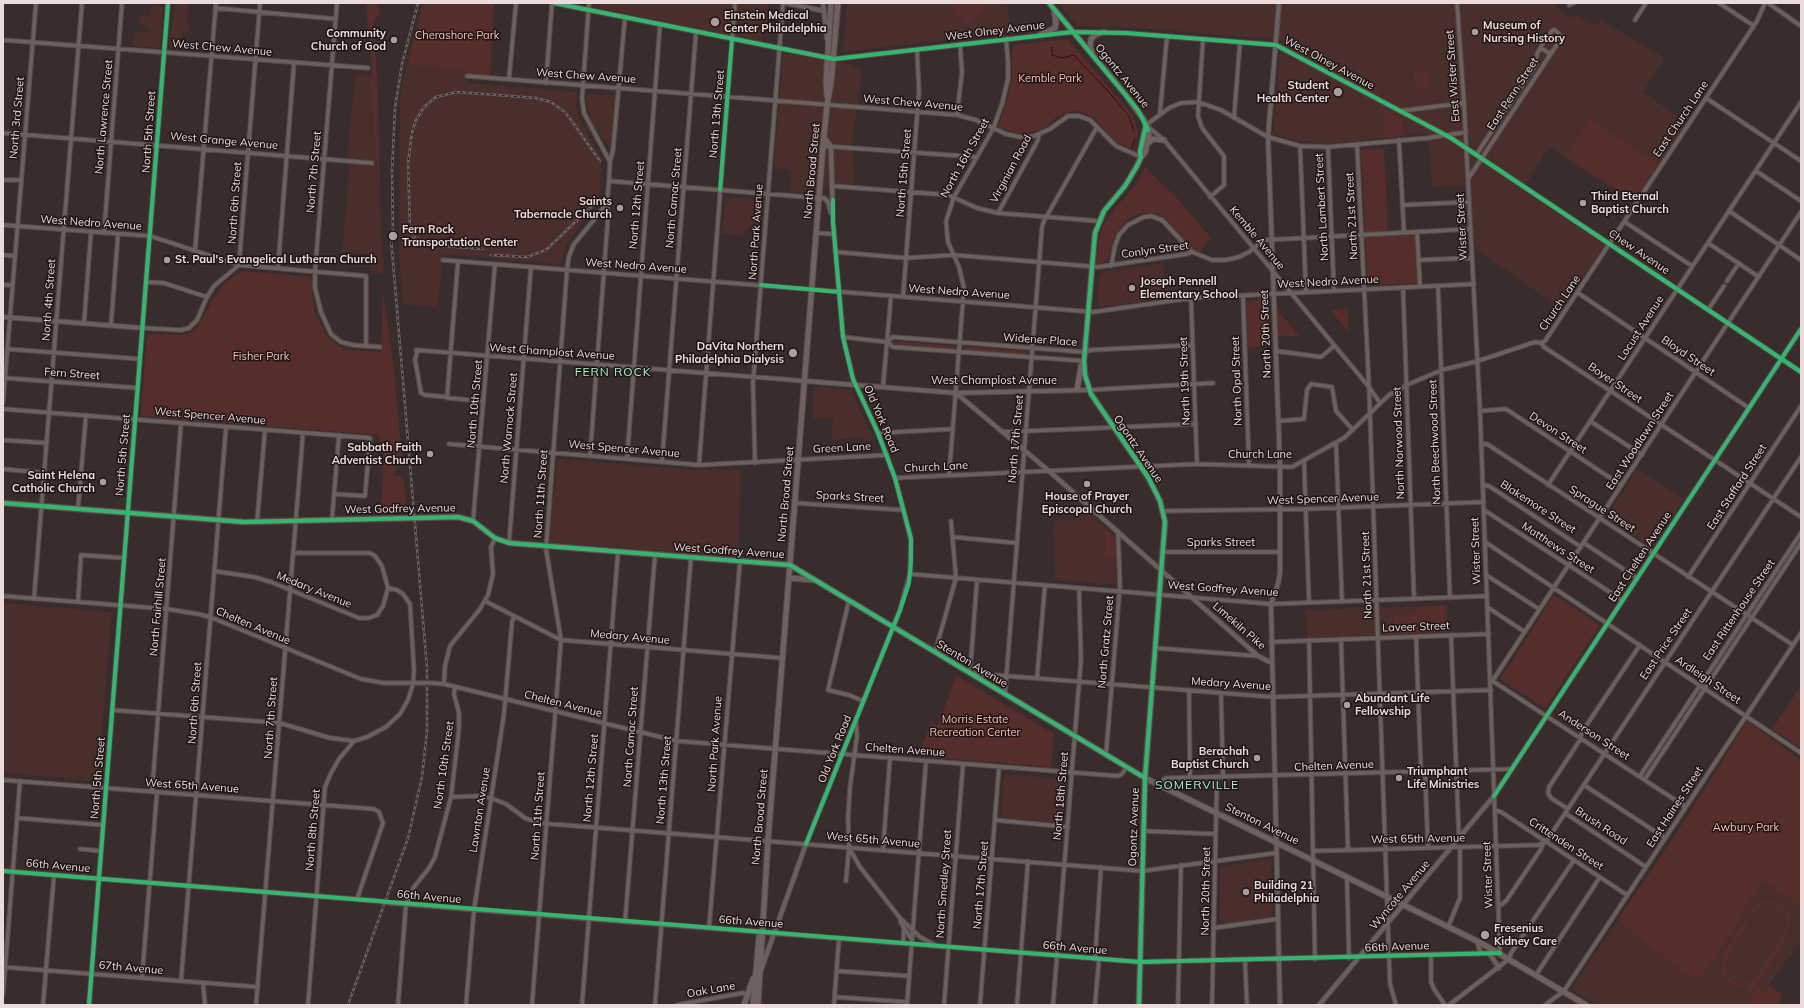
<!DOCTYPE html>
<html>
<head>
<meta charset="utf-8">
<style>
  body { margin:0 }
  #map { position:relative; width:1804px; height:1008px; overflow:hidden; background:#382c2c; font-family:Mulish,sans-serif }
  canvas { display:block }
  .frame { position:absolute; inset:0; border:4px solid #ebdbda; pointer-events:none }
</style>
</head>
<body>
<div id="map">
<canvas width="1804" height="1008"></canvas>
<div class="frame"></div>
</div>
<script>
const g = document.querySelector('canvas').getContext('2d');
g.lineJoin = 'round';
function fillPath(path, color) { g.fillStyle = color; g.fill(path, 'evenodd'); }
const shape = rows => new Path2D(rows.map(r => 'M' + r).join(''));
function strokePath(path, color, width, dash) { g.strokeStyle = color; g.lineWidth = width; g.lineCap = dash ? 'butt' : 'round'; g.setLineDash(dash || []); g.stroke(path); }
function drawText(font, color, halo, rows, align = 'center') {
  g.font = font + ' Mulish,sans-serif'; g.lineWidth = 3; g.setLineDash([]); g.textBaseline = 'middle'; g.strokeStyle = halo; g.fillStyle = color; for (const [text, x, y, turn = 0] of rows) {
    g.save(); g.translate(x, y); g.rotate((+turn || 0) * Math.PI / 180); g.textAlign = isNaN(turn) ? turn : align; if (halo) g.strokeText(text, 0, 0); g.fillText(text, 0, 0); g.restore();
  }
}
fillPath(shape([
  [174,3,193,3,189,3,187,23,189,24,189,32,182,31,181,49,170,48],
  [593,3,769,3,767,23,763,22,761,42,593,7],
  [847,3,1007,3,1011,32,843,52],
  [1059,3,1558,3,1555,7,1571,18,1575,14,1595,25,1601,20,1665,58,1643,92,1689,124,1636,204,1549,147,1524,187,1610,243,1565,311,1476,250,1472,245,1468,186,1432,187,1428,133,1327,144,1300,142,1273,134,1279,56,1283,40,1138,28,1077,26],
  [150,6,163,7,160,48,133,46,134,32,149,33,149,29,145,28,145,24,139,24,140,16,150,16],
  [783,53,852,64,862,71,852,145,855,184,835,183,812,194,790,193,791,171,774,168],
  [407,65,466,70,467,83,576,92,576,107,580,120,602,160,599,202,566,245,561,264,443,254,438,307,403,305,399,254,400,95],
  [355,75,369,76,380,202,384,273,371,273,370,271,370,254,342,252,350,159,347,158],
  [587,94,615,95,610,148,593,125,586,102],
  [725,197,764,200,761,231,745,230,744,236,722,234],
  [1163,263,1168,298,1097,307,1099,278,1103,272],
  [814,387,851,390,874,440,863,441,863,438,831,440,833,418,812,419],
  [557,459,695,470,741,470,738,557,549,542],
  [1637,469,1684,499,1652,547,1606,517],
  [1077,502,1115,536,1117,585,1055,580,1053,521,1077,519],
  [3,603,112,612,98,781,3,773],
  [1447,605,1448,633,1307,638,1306,610],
  [1004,774,1067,779,1063,823,1001,818],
  [1271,859,1272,917,1220,925,1220,867],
  [1763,881,1801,907,1801,940,1769,985,1782,995,1780,1005,1596,1005,1571,989,1617,921,1695,981,1714,961]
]), '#492e2b');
fillPath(shape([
  [366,3,376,3,380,15,374,20,378,97,380,202,369,76,372,76,371,64],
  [423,3,494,3,490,77,467,76,466,70,407,65],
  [955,3,993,3,966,25,951,7],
  [1068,39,1133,116,1138,133,1134,150,1116,142,1093,117,1078,111,1069,112,1057,117,1041,130,1024,133,1016,133,998,127,1008,97,1012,78,1012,48,1014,45],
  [1427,70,1429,87,1415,88,1413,71],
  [1382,108,1401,119,1404,136,1385,138],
  [1591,119,1658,164,1633,201,1566,156],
  [1384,149,1388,236,1415,235,1417,283,1368,285,1361,150],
  [1145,167,1176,197,1211,238,1199,253,1187,245,1167,220,1159,214,1148,213,1138,214,1127,220,1115,235,1108,258,1103,263,1096,264,1099,240,1103,225,1116,207,1135,186],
  [242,271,311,277,314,310,327,337,345,350,381,352,383,290,394,371,402,459,393,476,403,476,407,509,381,511,384,452,378,435,141,416,147,334,186,335,197,328,213,299,224,283],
  [1262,300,1263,316,1270,316,1271,346,1248,347,1246,301],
  [1348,309,1348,332,1330,310],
  [1277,310,1300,336,1278,336],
  [894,341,954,346,954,349,893,344,890,342],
  [965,347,1027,351,1027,355,964,350],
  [1106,532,1112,535,1113,534,1115,536,1116,557,1115,558,1106,556],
  [1554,595,1600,625,1545,708,1500,679],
  [1445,606,1446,632,1384,634,1394,627,1394,615,1416,614,1416,608],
  [956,675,1054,734,1051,767,919,756,931,722,938,725],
  [1801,686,1801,748,1772,729],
  [1747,721,1801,760,1801,907,1763,881,1714,961,1695,981,1617,921,1691,811],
  [1766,901,1775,902,1783,906,1790,916,1790,927,1782,944,1750,996,1747,994,1749,991,1745,987,1736,986,1727,981,1722,971,1721,962,1725,953,1752,910,1758,904],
  [1765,904,1778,906,1784,911,1788,922,1786,930,1757,977,1746,983,1735,982,1728,977,1726,973,1724,966,1726,958,1753,913,1758,908],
  [1769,985,1782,995,1780,1005,1747,1005,1758,989,1764,992]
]), '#552e2b');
strokePath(shape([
  [1052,47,1052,55,1062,58,1074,55,1081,63,1107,90,1129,116,1134,131],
  [1132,148,1135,138]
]), '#3d0509', 1);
strokePath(shape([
  [1542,45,1546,38]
]), '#534646', 3.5, [3.5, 2]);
const minor = shape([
  [337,3,315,271,315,288,321,312,331,334,341,342,353,345,380,347],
  [1457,3,1464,103,1480,411,1500,953],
  [1719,3,1754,26],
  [1768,3,1801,26],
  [1569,5,1574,3],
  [215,8,336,19],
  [1635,20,1646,3],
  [1203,39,1198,116,1202,128,1224,156,1224,185,1210,197],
  [3,40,368,68],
  [1541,48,1550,54],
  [467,76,957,115,976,120,1006,134,1020,137,1034,136,1050,129,1068,116,1079,116,1090,120,1116,146,1141,157],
  [509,79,516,3],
  [546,83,552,3],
  [1706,98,1801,161],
  [1400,111,1464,103],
  [1160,113,1167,36],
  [957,115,962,72,960,44],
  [1234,118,1240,42],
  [3,133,372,163],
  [1399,140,1404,232],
  [1357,144,1369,387,1390,984,1396,1005],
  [823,146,977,157],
  [1300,146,1306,292],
  [1328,147,1334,291],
  [1476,155,1536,64,1537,54,1542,45],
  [610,162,613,150,625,17],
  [1756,171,1801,201],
  [1468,179,1560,40,1560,35,1555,30,1553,30,1546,38],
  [3,180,21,180],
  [609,181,819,198],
  [833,186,948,195,977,208,998,213,1098,221],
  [1403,205,1469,202],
  [1729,211,1801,260],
  [998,213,1038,140,1039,134],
  [1625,222,1692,266],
  [3,225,150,236,239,265,366,276,366,346],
  [1417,232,1420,286],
  [104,233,122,3],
  [816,233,834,234],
  [1708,243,1759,277],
  [195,251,216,3],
  [836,252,906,258,954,255,1098,267,1187,254,1192,252,1212,260,1226,260,1239,257,1249,252,1260,243,1266,240,1471,229],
  [3,255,15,256],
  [443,260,1093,312,1191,298,1474,284],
  [1419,260,1472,258],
  [458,261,447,398,483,401],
  [1111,266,1115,246,1119,235,1128,225,1144,217,1151,216,1162,220,1192,252],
  [278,268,294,63],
  [1727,281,1739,263],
  [146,282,164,283,207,297],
  [3,285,12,285],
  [1438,286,1450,598],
  [1403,288,1414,598],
  [1578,293,1749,408],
  [1243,296,1249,465],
  [903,297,919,91,917,50],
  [1191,298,1197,464],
  [1708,310,1724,286],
  [84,323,91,232],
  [111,325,118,234],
  [142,328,181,330,189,328,197,320,207,297,214,286,239,265,260,3],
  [843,337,887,342,893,347,1084,361],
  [887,342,893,337,1084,352,1091,350,1193,345],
  [1541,343,1544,347,1801,517],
  [7,349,140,359],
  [416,350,805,381],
  [418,350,415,359,421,393,425,395,447,397],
  [1276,351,1321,357,1334,346],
  [5,378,138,388],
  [883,387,891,296],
  [1089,390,1213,383],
  [3,402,36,3],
  [1380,403,1369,387,1164,140,1146,125,1169,108,1181,103,1198,102,1221,110,1268,137,1300,146,1328,147,1428,138,1466,132],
  [3,409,370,438,365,496,334,494],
  [1480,411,1506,409,1621,485],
  [1279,421,1304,419,1307,390,1311,384,1332,387,1336,411,1353,430],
  [1590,421,1642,455],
  [1003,432,1195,424],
  [878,433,953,429],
  [3,440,47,443],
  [1336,443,1342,601],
  [449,444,699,465,887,455],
  [1481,444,1487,444,1793,645],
  [590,456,608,217,607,202],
  [627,459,660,25],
  [1304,460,1309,602],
  [662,461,696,32],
  [755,463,753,383,783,3],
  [699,465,735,3],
  [3,469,45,473],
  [949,475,964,288,959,267,948,242,946,221,954,197,993,129,1002,104,1008,79,1008,61,1006,39],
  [895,478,1197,464,1292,467,1344,438,1389,395,1409,384,1442,370,1478,361,1535,342,1541,343,1545,341,1757,21,1765,3],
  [1483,485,1489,486,1581,547],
  [1548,485,1801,102],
  [795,503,903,510],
  [78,509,86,415],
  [1484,510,1622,600],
  [1163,511,1306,509,1484,502],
  [332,519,339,435],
  [473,521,495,264],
  [257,522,265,430],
  [953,537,1017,543],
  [1485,542,1801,753],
  [509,543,531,267],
  [1584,543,1637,578],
  [1162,552,1280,552],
  [293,553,370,553,375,556,382,566,388,588],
  [214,571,254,577,271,582,359,618,369,618,377,615,383,606,388,588],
  [910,574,1271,604,1487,596],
  [1486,575,1539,609],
  [1688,577,1801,406],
  [977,580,970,673,1273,697,1491,690],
  [3,596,167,609,198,614,210,617,361,679,384,683,432,683,444,684,677,741,1118,776,1122,774,1127,767],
  [34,599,82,3],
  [849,600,828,690,849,695,863,701],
  [485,601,561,640,782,658],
  [78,602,81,555,124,558],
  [1487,607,1525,632],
  [1451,635,1459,838],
  [1416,637,1421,772],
  [1341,639,1348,850],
  [1309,640,1315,959],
  [1271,642,1489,634],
  [1155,648,1258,656],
  [935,652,956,578,951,521],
  [1037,678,1045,585],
  [1491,680,1686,807],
  [1493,680,1801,212],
  [444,684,445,666,450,646,480,609,488,595,493,574,491,547,495,538],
  [1189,690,1190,777],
  [1221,693,1223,777],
  [1005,694,1042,227,1044,221,1097,127],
  [112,710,280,723,330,738,354,741],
  [1106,755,1120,586,1118,531],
  [1425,772,1428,847],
  [1640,776,1801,533],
  [1645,779,1801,543],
  [3,780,374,809,379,812,383,823,357,899],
  [1584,785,1665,838],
  [1161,786,1164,779,1167,778,1512,769],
  [152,792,181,423],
  [451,797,478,796,491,798,506,804,525,818,539,823,1142,871,1276,853],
  [1568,809,1551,798,1548,793,1549,787,1580,740,1582,732,1640,645],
  [1495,810,1501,812,1627,895],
  [1565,813,1646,867],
  [17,818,103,825],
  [995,820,1068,827],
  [1143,831,1216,834],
  [849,848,860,867,900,918,920,937,935,945],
  [80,849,101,851],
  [883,849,890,758],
  [1314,851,1538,845,1546,842,1801,457],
  [1347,878,1349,958],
  [846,881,849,847,848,819,850,787,857,736,856,720],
  [1498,907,1506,901,1541,849,1543,844],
  [900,918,901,923,912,940],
  [625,922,655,555],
  [1448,927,1460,898,1460,847],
  [709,928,740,561],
  [1214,928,1277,919],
  [903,943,904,928],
  [1431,955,1431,982,1434,989,1445,1005],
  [1095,959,1101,867],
  [1245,961,1247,1005],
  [3,967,258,987],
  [837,971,909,976],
  [1536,975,1600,877],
  [142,978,157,792],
  [181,981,226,427],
  [203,983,205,1005],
  [3,994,20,781],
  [835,997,907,1002],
  [43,1005,54,875],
  [256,1005,303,433],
  [308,1005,325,787,331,773,339,759,354,741,367,737,386,727,400,714,408,700,413,684,414,670,410,604,403,594,397,590,388,588],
  [398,1005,406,904,414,887,429,868,435,857,451,797,459,729,459,713,454,694,455,687],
  [466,1005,474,910,504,714,512,622,514,617],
  [532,1005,561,640,546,549,567,270,569,256,574,244,598,215,607,202,609,181,610,162,584,113,582,99,589,3],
  [582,1005,618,552],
  [655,1005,691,557],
  [677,1005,737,994,743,993,748,995],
  [834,1005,839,938],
  [907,1005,926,761],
  [944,1005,963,764],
  [980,1005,999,767],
  [1017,1005,1028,861],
  [1053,1005,1081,659,1079,588],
  [1095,1005,1099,959],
  [1178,1005,1181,865],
  [1212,1005,1217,777],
  [1449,1005,1509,959,1511,953,1574,860],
  [1545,1005,1564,991,1801,633]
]);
const tertiary = shape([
  [554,3,834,59,1072,32,1126,33,1276,45,1451,138,1801,372],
  [786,3,824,11],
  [823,3,827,39],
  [1279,3,1268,137,1280,466,1280,573,1278,584,1271,604,1280,1005],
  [819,198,824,198,828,202,831,213],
  [3,317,142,328],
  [805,381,956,393,1089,390],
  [956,393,1049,471,1258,656,1272,663],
  [3,871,378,901],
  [391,903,1140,962,1497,953],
  [1477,941,1480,951,1478,954],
  [1489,953,1499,968],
  [761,970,806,844,900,610,910,574,911,539,895,478,878,433,853,379,843,337,833,222,831,146,824,137],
  [89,1005,168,3],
  [1319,1005,1494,796,1801,329]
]);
const primary = shape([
  [1049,3,1125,94,1144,120,1149,135,1145,153,1141,157],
  [1040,35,1055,28,1056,23,1054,11],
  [1092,53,1090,46,1091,39,1095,35,1104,32],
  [827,96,826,82,831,3],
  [1148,143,1153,139,1164,140],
  [1077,390,1081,366,1083,362],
  [3,503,244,522,458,517,473,521,495,538,509,543,790,565,1145,778,1481,943,1586,1005],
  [789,578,814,580],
  [744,1005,753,979],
  [753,1005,759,937,761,932],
  [758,1005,768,841,823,146,827,105,831,83,838,3],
  [1139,1005,1145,778,1165,522,1160,501,1148,477,1091,394,1085,375,1084,361,1095,233,1104,211,1125,186,1137,166,1141,157,1140,152,1146,125]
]);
strokePath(minor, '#544948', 5.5);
strokePath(tertiary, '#544948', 6);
strokePath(primary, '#544948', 7);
strokePath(minor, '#6a605e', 3.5);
strokePath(tertiary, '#6a605e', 4);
strokePath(primary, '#706160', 5);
const rail = shape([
  [393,235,392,171,395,108,402,64,418,3],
  [416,237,425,243,431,245,483,249],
  [421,246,415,241,410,228,408,164,412,133,415,122,424,107,436,97,457,92,536,98,551,102,566,113,600,161],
  [491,255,527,257,546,250,597,201],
  [348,1005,408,838,422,777,427,731,427,668,391,238]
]);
strokePath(rail, '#6b6262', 2.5);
strokePath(rail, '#1e1413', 1, [3]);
const tertiaryBridge = shape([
  [378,901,391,903]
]);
strokePath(tertiaryBridge, '#544948', 6, []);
strokePath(tertiaryBridge, '#6a605e', 4);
strokePath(shape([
  [554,3,834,59,1072,32,1126,33,1276,45,1451,138,1801,372],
  [1049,3,1138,110,1148,130],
  [720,190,732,39],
  [761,285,839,292],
  [3,503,244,522,458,517,473,521,495,538,509,543,790,565,1145,778],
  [1494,796,1801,329],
  [806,844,900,610,909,583,911,562,911,539,895,478,878,433,853,379,843,337,833,222,833,200],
  [3,871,1140,962,1500,953],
  [89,1005,168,3],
  [1139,1005,1145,778,1165,522,1160,501,1148,477,1091,394,1085,375,1084,361,1095,233,1104,211,1125,186,1137,166,1141,157,1140,152,1146,125]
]), '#33b770', 4);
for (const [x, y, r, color] of [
  [715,22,5,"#ac9e9d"],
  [1475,32,4,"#ac9e9d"],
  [394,40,4,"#ac9e9d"],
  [1338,92,5,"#ac9e9d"],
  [1583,203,4,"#ac9e9d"],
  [620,208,4,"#ac9e9d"],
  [393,236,5,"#ac9e9d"],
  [167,260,4,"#ac9e9d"],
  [1132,288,4,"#ac9e9d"],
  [793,353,5,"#ac9e9d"],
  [430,454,4,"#ac9e9d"],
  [103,482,4,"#ac9e9d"],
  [1087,484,4,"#ac9e9d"],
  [1347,705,4,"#ac9e9d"],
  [1257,758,4,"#ac9e9d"],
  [1399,778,4,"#ac9e9d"],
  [1246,892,4,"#ac9e9d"],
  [1485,935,5,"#ac9e9d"]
]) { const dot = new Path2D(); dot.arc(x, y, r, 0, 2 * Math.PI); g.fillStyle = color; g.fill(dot); strokePath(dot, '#1e1413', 1.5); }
drawText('bold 11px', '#ebdbda', '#1e1413', [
  ["Einstein Medical",724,16],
  ["Center Philadelphia",724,29],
  ["Museum of",1483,26],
  ["Nursing History",1483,39],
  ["Community",386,34,"right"],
  ["Church of God",386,47,"right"],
  ["Student",1329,86,"right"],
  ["Health Center",1329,99,"right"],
  ["Third Eternal",1591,197],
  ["Baptist Church",1591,210],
  ["Saints",612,202,"right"],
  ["Tabernacle Church",612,215,"right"],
  ["Fern Rock",402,230],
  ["Transportation Center",402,243],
  ["St. Paul's Evangelical Lutheran Church",175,260],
  ["Joseph Pennell",1140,282],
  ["Elementary School",1140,295],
  ["DaVita Northern",784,347,"right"],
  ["Philadelphia Dialysis",784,360,"right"],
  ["Sabbath Faith",422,448,"right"],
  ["Adventist Church",422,461,"right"],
  ["Saint Helena",95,476,"right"],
  ["Catholic Church",95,489,"right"],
  ["House of Prayer",1087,497,"center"],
  ["Episcopal Church",1087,510,"center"],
  ["Abundant Life",1355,699],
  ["Fellowship",1355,712],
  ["Berachah",1249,752,"right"],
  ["Baptist Church",1249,765,"right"],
  ["Triumphant",1407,772],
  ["Life Ministries",1407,785],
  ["Building 21",1254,886],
  ["Philadelphia",1254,899],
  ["Fresenius",1494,929],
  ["Kidney Care",1494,942]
], 'left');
drawText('11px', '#ebdbda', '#1e1413', [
  ["West Olney Avenue",995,31,-7],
  ["West Chew Avenue",222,48,5],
  ["West Olney Avenue",1329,63,28],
  ["West Chew Avenue",586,76,4],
  ["Ogontz Avenue",1122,76,51],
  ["East Wister Street",1453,76,-94],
  ["East Penn Street",1513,94,-57],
  ["West Chew Avenue",913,103,5],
  ["North 13th Street",717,114,-85],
  ["North Lawrence Street",104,117,-85],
  ["North 3rd Street",17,118,-85],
  ["East Church Lane",1681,119,-56],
  ["North 5th Street",149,132,-86],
  ["West Grange Avenue",224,141,5],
  ["North 16th Street",965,158,-61],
  ["Virginian Road",1011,169,-62],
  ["North Broad Street",812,171,-85],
  ["North 7th Street",314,172,-85],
  ["North 15th Street",904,173,-85],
  ["North Camac Street",674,198,-85],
  ["North 6th Street",235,203,-86],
  ["North 12th Street",637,205,-85],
  ["North Lambert Street",1322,207,-93],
  ["North 21st Street",1352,216,-93],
  ["West Nedro Avenue",91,223,4],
  ["Wister Street",1462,227,-93],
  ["North Park Avenue",756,232,-86],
  ["Kemble Avenue",1257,238,50],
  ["Conlyn Street",1155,250,-8],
  ["Chew Avenue",1639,252,34],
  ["West Nedro Avenue",636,266,4],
  ["West Nedro Avenue",1328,282,-3],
  ["West Nedro Avenue",959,292,4],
  ["North 4th Street",49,300,-86],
  ["Church Lane",1560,303,-56],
  ["Locust Avenue",1641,328,-57],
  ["North 20th Street",1266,334,-92],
  ["Widener Place",1040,340,4],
  ["West Champlost Avenue",552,352,4],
  ["Bloyd Street",1688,356,34],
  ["Fern Street",72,374,4],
  ["West Champlost Avenue",994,381],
  ["North 19th Street",1185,381,-92],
  ["North Opal Street",1237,381,-92],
  ["Boyer Street",1615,383,34],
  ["North 10th Street",475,404,-85],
  ["West Spencer Avenue",210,416,5],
  ["Old York Road",881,419,67],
  ["North Warnock Street",509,428,-85],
  ["Devon Street",1558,433,33],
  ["North 17th Street",1016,439,-85],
  ["East Woodlawn Street",1640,441,-57],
  ["North Beechwood Street",1435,442,-92],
  ["North Norwood Street",1399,443,-92],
  ["Green Lane",842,448,-3],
  ["West Spencer Avenue",624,449,5],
  ["Ogontz Avenue",1138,449,56],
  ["North 5th Street",123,455,-85],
  ["Church Lane",1260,455],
  ["Church Lane",936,467,-3],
  ["East Stafford Street",1737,487,-57],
  ["North 11th Street",541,494,-86],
  ["North Broad Street",786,494,-85],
  ["Sparks Street",850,497,3],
  ["West Spencer Avenue",1323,499,-2],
  ["Blakemore Street",1538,507,33],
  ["West Godfrey Avenue",400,509,-1],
  ["Sprague Street",1602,509,33],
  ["Sparks Street",1221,543],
  ["Matthews Street",1558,548,33],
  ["West Godfrey Avenue",729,551,4],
  ["Wister Street",1476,551,-92],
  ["East Chelten Avenue",1640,557,-57],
  ["North 21st Street",1367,575,-92],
  ["West Godfrey Avenue",1223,589,4],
  ["Medary Avenue",314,590,22],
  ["North Fairhill Street",158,607,-85],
  ["East Rittenhouse Street",1739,610,-56],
  ["Chelten Avenue",253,626,23],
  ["Limekiln Pike",1239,626,41],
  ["Laveer Street",1416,627,-2],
  ["Medary Avenue",630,637,5],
  ["North Gratz Street",1106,642,-85],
  ["East Price Street",1666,644,-56],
  ["Stenton Avenue",972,664,31],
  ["Ardleigh Street",1708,680,34],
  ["Medary Avenue",1231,684,4],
  ["North 6th Street",195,703,-86],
  ["Chelten Avenue",563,704,14],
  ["North 7th Street",271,718,-86],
  ["Anderson Street",1594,735,33],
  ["North Camac Street",631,737,-86],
  ["North Park Avenue",715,744,-86],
  ["Old York Road",835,749,-68],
  ["Chelten Avenue",905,750,4],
  ["North 10th Street",444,765,-82],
  ["Chelten Avenue",1334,766,-2],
  ["North 5th Street",98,778,-85],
  ["North 12th Street",591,778,-85],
  ["North 13th Street",664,780,-85],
  ["West 65th Avenue",192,786,4],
  ["North 18th Street",1061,796,-85],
  ["East Haines Street",1675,807,-57],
  ["Lawnton Avenue",480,810,-81],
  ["North 11th Street",538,816,-86],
  ["North Broad Street",760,817,-85],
  ["Stenton Avenue",1262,824,26],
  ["Brush Road",1601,826,33],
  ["Ogontz Avenue",1134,827,-88],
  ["North 8th Street",313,830,-85],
  ["West 65th Avenue",1418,839,-1],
  ["West 65th Avenue",873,840,5],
  ["Crittenden Street",1566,844,33],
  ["66th Avenue",58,866,5],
  ["Wister Street",1488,875,-92],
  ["North Smedley Street",944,884,-86],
  ["North 17th Street",981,885,-85],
  ["North 20th Street",1206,891,-89],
  ["Wyncote Avenue",1400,895,-50],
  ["66th Avenue",429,897,5],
  ["66th Avenue",751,922,4],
  ["66th Avenue",1397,947,-2],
  ["66th Avenue",1075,948,5],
  ["67th Avenue",131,968,5],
  ["Oak Lane",711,990,-10]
]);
drawText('11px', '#fdc0ba', '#1e1413', [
  ["Cherashore Park",457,36],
  ["Kemble Park",1050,79],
  ["Fisher Park",261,357],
  ["Morris Estate",975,720],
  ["Recreation Center",975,733],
  ["Awbury Park",1746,828]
]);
g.letterSpacing = '1px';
drawText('12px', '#a4f7cd', '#1e1413', [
  ["FERN ROCK",613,372],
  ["SOMERVILLE",1197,785]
]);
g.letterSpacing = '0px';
</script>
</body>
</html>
